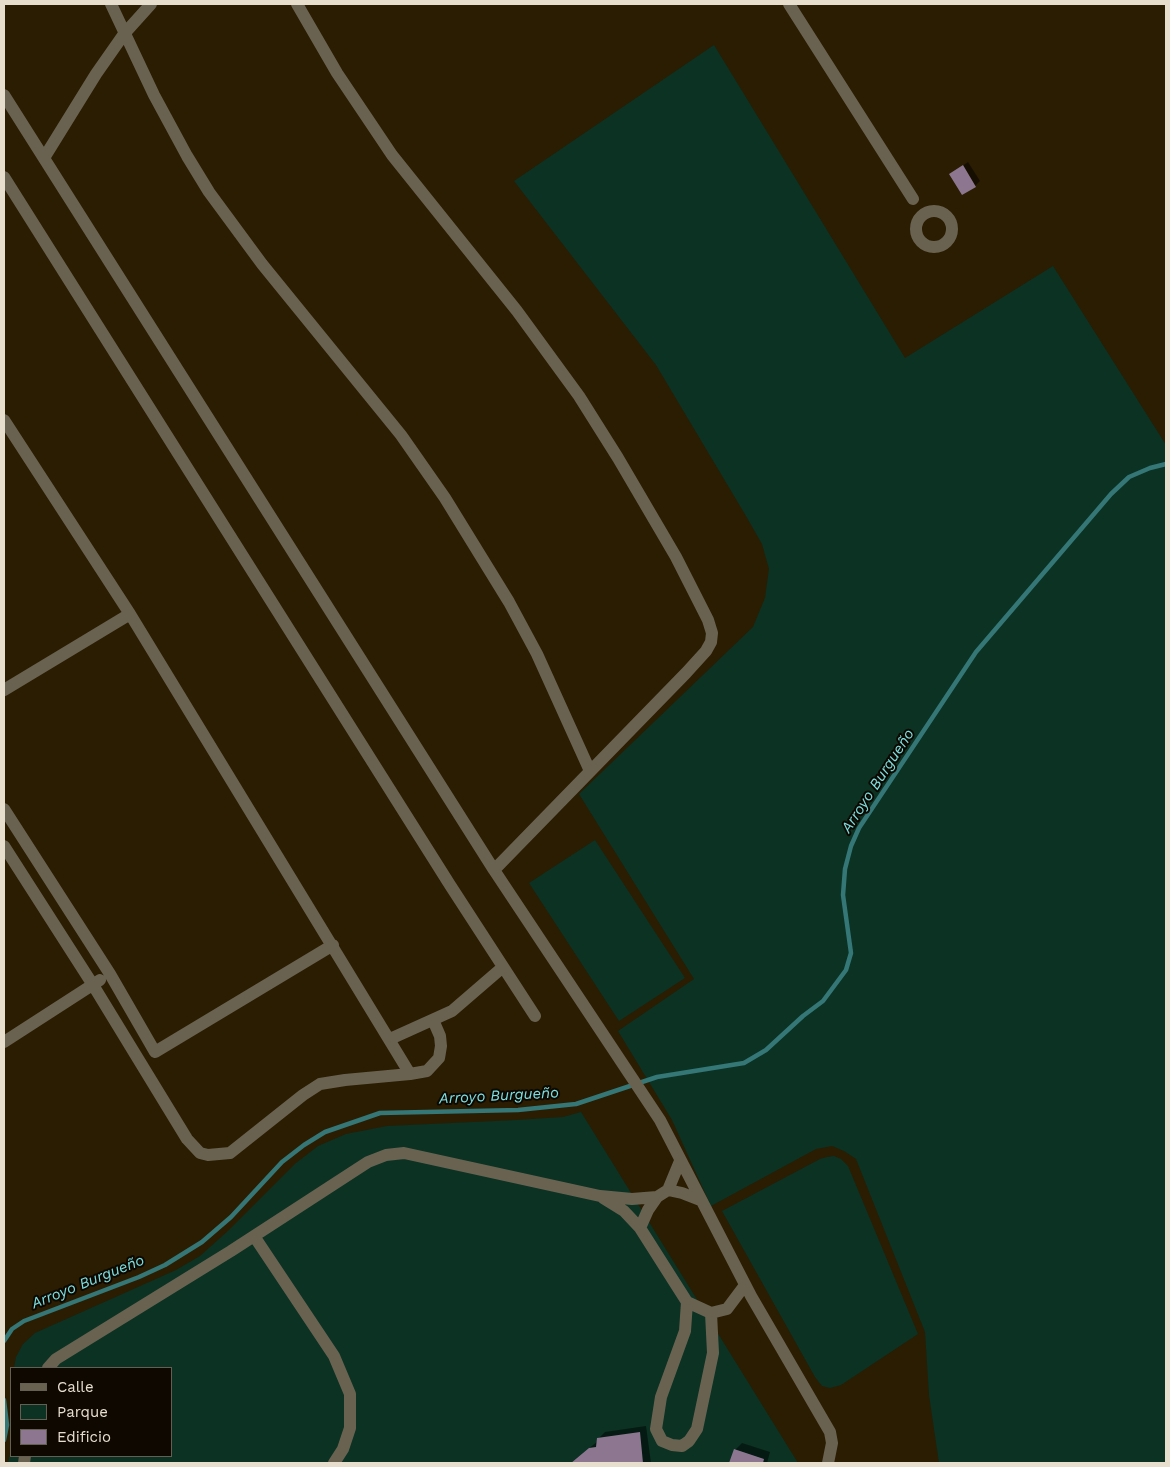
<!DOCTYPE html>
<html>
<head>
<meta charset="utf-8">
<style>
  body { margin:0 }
  #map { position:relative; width:1170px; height:1467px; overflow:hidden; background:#2a1d02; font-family:"Work Sans",sans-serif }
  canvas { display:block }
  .frame { position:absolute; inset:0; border:5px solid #e7dece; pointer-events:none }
  .legend { position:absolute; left:10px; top:1367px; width:162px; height:90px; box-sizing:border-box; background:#0e0801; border:1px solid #655e53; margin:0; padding:6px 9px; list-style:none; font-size:15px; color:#e7dece }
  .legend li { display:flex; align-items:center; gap:10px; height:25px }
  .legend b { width:25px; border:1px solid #655e53 }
</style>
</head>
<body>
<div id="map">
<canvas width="1170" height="1467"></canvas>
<div class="frame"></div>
<ul class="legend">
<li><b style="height:6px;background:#6a6250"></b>Calle</li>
<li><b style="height:14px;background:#0b3223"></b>Parque</li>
<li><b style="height:14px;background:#8c7690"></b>Edificio</li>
</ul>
</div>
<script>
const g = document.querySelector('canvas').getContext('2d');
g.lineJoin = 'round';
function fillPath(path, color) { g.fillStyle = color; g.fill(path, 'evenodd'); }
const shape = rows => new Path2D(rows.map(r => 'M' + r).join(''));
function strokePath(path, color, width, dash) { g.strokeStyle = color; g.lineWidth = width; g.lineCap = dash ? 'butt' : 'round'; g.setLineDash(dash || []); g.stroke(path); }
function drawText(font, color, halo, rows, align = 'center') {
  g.font = font + ' "Work Sans",sans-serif'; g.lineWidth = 4; g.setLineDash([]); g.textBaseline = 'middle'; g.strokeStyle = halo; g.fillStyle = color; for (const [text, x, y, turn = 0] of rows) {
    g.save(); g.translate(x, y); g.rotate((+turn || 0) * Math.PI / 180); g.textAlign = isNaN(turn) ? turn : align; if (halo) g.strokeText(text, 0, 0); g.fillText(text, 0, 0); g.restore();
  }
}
fillPath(shape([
  [714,45,905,358,1053,266,1166,445,1166,1463,939,1463,929,1395,925,1332,856,1159,844,1151,832,1146,816,1149,711,1206,672,1120,618,1031,694,979,579,794,753,627,765,598,769,569,762,544,746,516,656,365,514,181],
  [595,840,685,978,619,1021,529,883],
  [581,1112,798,1463,8,1463,11,1449,11,1456,171,1456,171,1368,14,1368,16,1357,23,1344,35,1333,176,1270,200,1256,229,1230,296,1163,318,1146,346,1134,387,1126,516,1120,563,1117],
  [834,1156,841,1159,848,1166,918,1334,841,1385,830,1388,822,1386,815,1377,722,1211,820,1159,827,1157]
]), '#0b3223');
fillPath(shape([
  [968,162,980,181,975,186,951,174],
  [646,1426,651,1463,571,1463,598,1441,598,1439,605,1432],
  [742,1443,770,1452,767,1463,731,1463,735,1450]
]), '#0007');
strokePath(shape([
  [4,1341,12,1329,24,1321,139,1277,165,1265,202,1242,231,1217,282,1162,304,1145,325,1132,380,1113,518,1110,576,1104,657,1077,744,1063,766,1050,803,1016,823,1001,846,970,851,953,843,895,845,869,851,846,859,828,976,652,1111,494,1129,477,1150,468,1166,464],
  [4,1400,7,1425,4,1440]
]), '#357676', 4.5);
fillPath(shape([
  [963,165,976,187,962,195,949,174],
  [640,1432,643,1463,571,1463,589,1448,596,1447,597,1438],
  [734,1449,764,1459,763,1463,729,1463]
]), '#8c7690');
strokePath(shape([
  [111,4,154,95,187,156,209,192,262,264,401,435,445,498,509,602,537,654,590,771],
  [297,4,337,73,392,155,517,311,579,396,618,458,676,557,708,620,712,633,711,642,706,651,686,673,494,870],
  [789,4,913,199],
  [4,95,494,870,660,1120,751,1296,830,1432,832,1443,828,1463],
  [44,158,96,74,124,34,151,4],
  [4,177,450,885,535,1016],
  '916 229a18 18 0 1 1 36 0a18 18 0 1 1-36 0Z',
  [4,420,130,614,410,1074,427,1071,439,1058,441,1046,440,1036,433,1020],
  [4,690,130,614],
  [4,809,110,974,155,1052,333,945],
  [4,846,93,985,187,1139,200,1153,208,1155,230,1153,303,1095,320,1084,345,1080,410,1074],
  [390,1039,452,1011,503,967],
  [4,1042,100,980],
  [668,1190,682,1193,700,1200],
  [603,1198,624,1211,640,1228,687,1302,711,1313,727,1309,745,1285],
  [640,1228,648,1210,657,1197],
  [254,1236,334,1356,350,1394,350,1428,343,1449,334,1463],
  [687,1302,685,1331,661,1397,656,1429,662,1441,672,1445,682,1446,689,1441,697,1429,713,1353,711,1313],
  [48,1368,56,1359,231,1251,368,1162,386,1155,404,1153,600,1196,632,1199,657,1197,668,1190,680,1161],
  [24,1463,25,1456]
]), '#6a6250', 12);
drawText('italic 15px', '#7ae0e1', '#0e0801', [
  ["Arroyo Burgueño",878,781,-57],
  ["Arroyo Burgueño",499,1096,-3],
  ["Arroyo Burgueño",88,1282,-22]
]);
</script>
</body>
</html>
